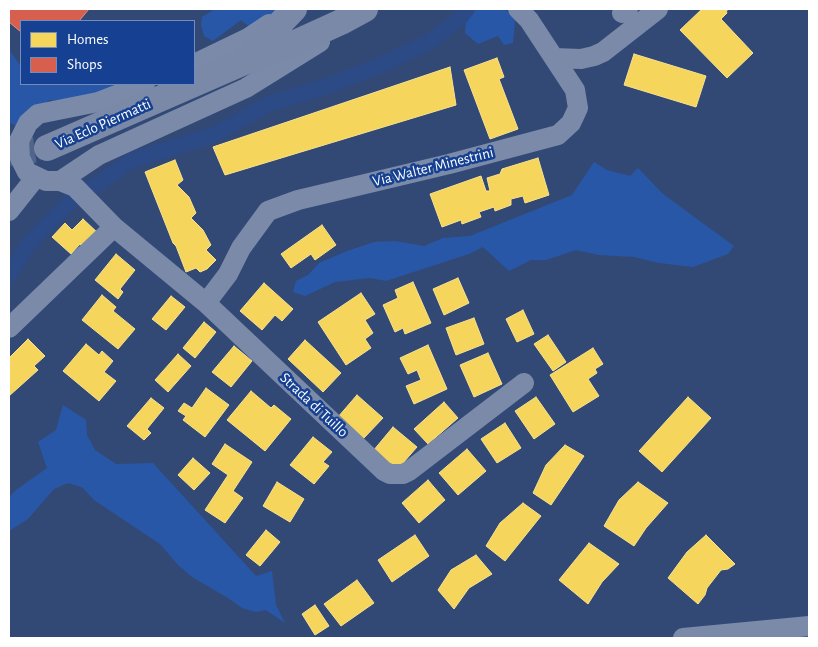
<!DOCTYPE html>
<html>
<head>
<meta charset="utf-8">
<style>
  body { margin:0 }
  #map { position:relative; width:818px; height:647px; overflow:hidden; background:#324975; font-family:"Alegreya Sans",sans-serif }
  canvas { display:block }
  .frame { position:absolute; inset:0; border:10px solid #fff; pointer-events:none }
  .legend { position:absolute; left:20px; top:20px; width:175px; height:65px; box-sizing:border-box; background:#164091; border:1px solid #738cbd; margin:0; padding:6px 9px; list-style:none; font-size:15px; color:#fff }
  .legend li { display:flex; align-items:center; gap:10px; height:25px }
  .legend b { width:25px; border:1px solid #738cbd }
</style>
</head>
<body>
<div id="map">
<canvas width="818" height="647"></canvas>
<div class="frame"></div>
<ul class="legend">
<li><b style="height:14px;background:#f6d55c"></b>Homes</li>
<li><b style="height:14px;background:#d6604d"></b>Shops</li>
</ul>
</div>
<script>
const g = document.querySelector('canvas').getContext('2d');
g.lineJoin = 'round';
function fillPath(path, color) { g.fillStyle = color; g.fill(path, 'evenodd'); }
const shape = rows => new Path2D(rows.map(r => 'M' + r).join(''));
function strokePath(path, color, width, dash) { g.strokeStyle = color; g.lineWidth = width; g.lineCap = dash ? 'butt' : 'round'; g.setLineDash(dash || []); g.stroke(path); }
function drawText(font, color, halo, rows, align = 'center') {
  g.font = font + ' "Alegreya Sans",sans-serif'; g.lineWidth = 5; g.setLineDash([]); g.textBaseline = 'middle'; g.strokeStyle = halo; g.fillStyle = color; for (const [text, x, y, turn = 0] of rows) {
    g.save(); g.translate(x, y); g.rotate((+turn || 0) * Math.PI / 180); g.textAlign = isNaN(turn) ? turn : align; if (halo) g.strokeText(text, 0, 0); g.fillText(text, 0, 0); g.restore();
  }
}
fillPath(shape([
  [215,9,277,9,267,19,252,29,241,20,213,41,204,36,201,25,202,17],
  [467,9,505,9,515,20,513,43,504,45,498,36,478,44,465,33],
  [9,50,21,66,21,84,130,84,66,102,49,100,18,127,9,122],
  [594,162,607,170,630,176,638,168,663,194,734,246,728,254,693,267,659,263,634,257,599,255,576,250,546,260,531,260,509,271,483,247,469,254,386,281,370,278,335,282,305,296,293,292,296,281,308,275,319,263,347,251,374,242,395,241,424,246,443,238,470,236,572,195],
  [63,405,86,420,87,435,95,450,116,464,153,463,256,576,272,571,276,605,285,623,266,610,256,612,242,608,228,598,192,577,178,565,160,544,94,500,83,488,78,486,68,483,54,489,28,519,9,531,9,497,16,490,47,468,38,442,56,430]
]), '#2957a8');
const homes = shape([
  [702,9,729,9,726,11,727,13,721,19,753,53,727,78,680,30,702,9],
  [634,54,706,76,696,107,624,85,634,54],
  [497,58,504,77,499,79,518,129,490,139,464,70,497,58],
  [450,67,456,105,225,175,213,147,450,67],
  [538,158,549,195,525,203,523,196,511,199,511,205,495,211,494,207,479,212,481,217,462,224,461,220,442,227,430,194,481,176,486,191,490,191,487,178,500,174,502,169,538,158],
  [175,160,183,180,177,185,189,197,196,213,191,218,203,230,211,245,206,250,216,260,207,269,200,272,196,268,186,272,176,246,173,243,145,172,175,160],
  [83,219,99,234,85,249,80,244,71,254,52,237,65,223,72,230,83,219],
  [322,225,336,245,315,260,311,254,291,268,281,254,322,225],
  [116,254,135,270,120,289,123,292,118,299,95,280,116,254],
  [458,278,469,303,444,315,433,289,458,278],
  [413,282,431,323,405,334,403,328,395,332,383,305,398,298,395,290,413,282],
  [264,283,293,309,282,321,275,315,262,330,240,311,264,283],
  [361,293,375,314,365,320,373,333,365,339,371,348,346,365,318,322,361,293],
  [102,295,116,307,113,311,135,329,118,349,82,320,102,295],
  [171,296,185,307,166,330,152,319,171,296],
  [523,310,534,334,517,342,506,319,523,310],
  [474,318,484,344,456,355,446,328,474,318],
  [204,322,216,332,195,358,183,348,204,322],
  [548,335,566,362,553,371,534,344,548,335],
  [28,339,45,356,34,366,38,370,9,396,9,358,28,339],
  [305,340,341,373,323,392,288,359,305,340],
  [86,344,99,355,102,351,113,361,104,372,116,381,99,401,63,371,86,344],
  [428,345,447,389,414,404,406,386,421,380,417,370,408,374,400,358,428,345],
  [234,346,252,361,231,387,212,372,234,346],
  [593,348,603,364,595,369,597,373,588,379,599,396,573,412,550,375,593,348],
  [488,353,502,384,474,397,460,365,488,353],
  [178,354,191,366,168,392,155,380,178,354],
  [206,388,229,405,205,437,183,420,186,416,178,411,184,403,192,408,206,388],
  [251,391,271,408,274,405,291,419,265,451,227,420,251,391],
  [357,395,383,418,363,439,338,417,357,395],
  [536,397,555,424,534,439,515,411,536,397],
  [688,397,711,418,662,472,639,451,688,397],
  [151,398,164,408,147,429,151,433,144,440,127,426,151,398],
  [444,402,458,418,428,444,414,429,444,402],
  [505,423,521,448,497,463,481,439,505,423],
  [393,427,417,447,396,471,373,451,393,427],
  [313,437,332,452,323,462,329,466,314,484,290,465,313,437],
  [225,444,252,462,233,491,243,498,225,523,205,510,228,475,212,464,225,444],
  [565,445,584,456,551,505,533,493,546,465,565,445],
  [467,449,486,471,458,495,439,473,467,449],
  [193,458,210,473,194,490,178,475,193,458],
  [428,480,445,500,419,523,402,503,428,480],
  [277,482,304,499,290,522,263,506,277,482],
  [638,482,668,503,646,528,634,546,604,526,619,500,638,482],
  [523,503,541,516,505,561,486,546,500,523,523,503],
  [266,530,280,542,260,566,246,555,266,530],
  [415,535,429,556,392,582,378,560,415,535],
  [706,535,735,564,728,569,721,570,707,588,705,595,698,604,668,578,687,552,706,535],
  [589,543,619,564,602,582,588,604,559,580,589,543],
  [476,555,492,574,469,588,454,609,438,590,451,570,476,555],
  [357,580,374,603,341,626,324,604,357,580],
  [315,605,329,626,315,635,302,614,315,605]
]);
fillPath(homes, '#f6d55c');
strokePath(homes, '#f9e28d', 1);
const shops = shape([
  [9,9,89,9,79,21,21,21,21,32,9,22,9,9]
]);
fillPath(shops, '#d6604d');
strokePath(shops, '#e29082', 1);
strokePath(shape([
  [90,189,131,161,213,135,269,104,327,86,379,66,429,42,459,19,467,9],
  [9,275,28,245,68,204,75,199]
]), '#2c4a85', 16);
strokePath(shape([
  [9,153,47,148]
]), '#51648a', 26, [26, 13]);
strokePath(shape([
  [622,13,628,9],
  [554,58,581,59,594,56,603,52,658,9],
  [194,64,248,38,269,24],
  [145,84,98,102,38,114,28,123,19,141,20,158,27,172,46,181,60,181,99,155,246,88,320,42],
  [60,181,75,187,114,227,206,303,384,471,390,474,403,474,409,471,524,383],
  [9,211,36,177],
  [206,303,228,274,241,248,268,211,298,200,449,164,558,135,571,123,578,108,575,90,529,20,518,9],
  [9,328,114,227],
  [683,638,809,626]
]), '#7a8aa8', 20);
strokePath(shape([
  [246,59,294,9],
  [47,148,242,63,286,47,341,22,365,9]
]), '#7989a7', 26);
drawText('15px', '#fff', '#164091', [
  ["Via Eclo Piermatti",103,124,-24],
  ["Via Walter Minestrini",433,167,-14],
  ["Strada di Tuillo",314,405,43]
]);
</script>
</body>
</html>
